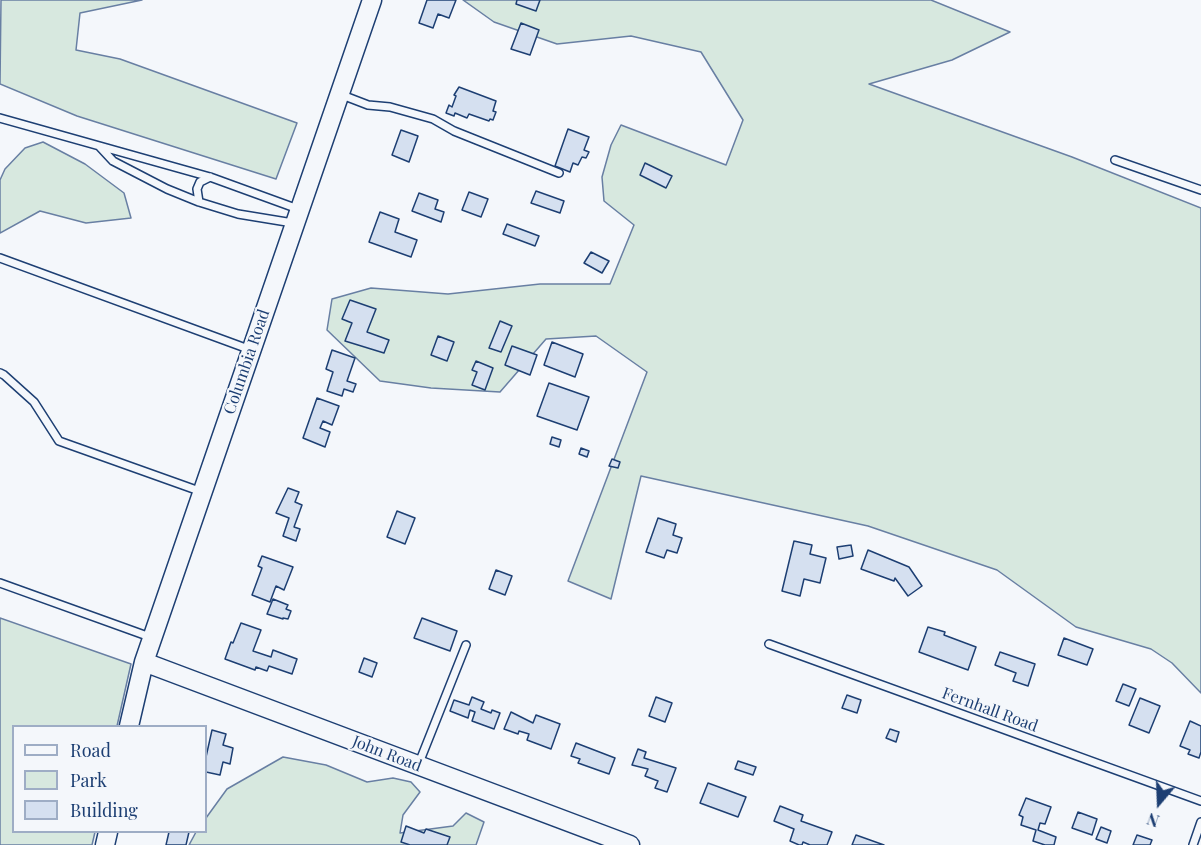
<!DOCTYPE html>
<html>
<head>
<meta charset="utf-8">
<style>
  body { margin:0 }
  #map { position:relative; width:1201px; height:845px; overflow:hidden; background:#f4f7fb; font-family:"Playfair Display",serif }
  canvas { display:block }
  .legend { position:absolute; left:12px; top:725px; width:195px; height:108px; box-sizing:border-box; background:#f4f7fb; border:2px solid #9eadc5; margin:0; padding:8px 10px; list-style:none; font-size:18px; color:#1d3f73 }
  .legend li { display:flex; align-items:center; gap:12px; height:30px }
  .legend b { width:30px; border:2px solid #9eadc5 }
  .north { position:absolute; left:1129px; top:773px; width:60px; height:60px; -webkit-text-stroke:4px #f4f7fb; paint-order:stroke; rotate:199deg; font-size:16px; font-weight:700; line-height:24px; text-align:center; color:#1d3f73 }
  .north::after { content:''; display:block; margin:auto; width:21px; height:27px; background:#1d3f73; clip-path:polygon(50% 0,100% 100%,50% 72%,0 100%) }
</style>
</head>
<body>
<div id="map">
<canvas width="1201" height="845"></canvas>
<ul class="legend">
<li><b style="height:8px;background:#f4f7fb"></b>Road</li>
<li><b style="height:16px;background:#d7e8df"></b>Park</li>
<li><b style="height:16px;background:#d5e0f0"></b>Building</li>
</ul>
<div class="north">N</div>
</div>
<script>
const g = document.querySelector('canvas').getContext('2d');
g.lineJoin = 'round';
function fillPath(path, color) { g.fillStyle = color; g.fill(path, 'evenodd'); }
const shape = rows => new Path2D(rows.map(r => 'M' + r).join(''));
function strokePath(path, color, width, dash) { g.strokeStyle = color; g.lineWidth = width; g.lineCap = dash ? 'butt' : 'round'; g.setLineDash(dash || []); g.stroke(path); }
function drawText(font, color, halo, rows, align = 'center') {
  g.font = font + ' "Playfair Display",serif'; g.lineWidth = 4.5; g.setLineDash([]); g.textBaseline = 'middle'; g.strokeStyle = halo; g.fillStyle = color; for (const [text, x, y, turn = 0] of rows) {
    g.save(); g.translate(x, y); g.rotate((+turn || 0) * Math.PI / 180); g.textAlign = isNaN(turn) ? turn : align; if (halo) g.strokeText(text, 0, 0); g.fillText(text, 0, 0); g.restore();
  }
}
const green = shape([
  [1,0,142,0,80,13,76,50,120,59,297,123,276,179,77,116,0,84,1,0],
  [463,0,931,0,1010,32,952,60,869,84,1072,157,1201,208,1201,693,1172,663,1151,649,1076,627,997,570,868,526,641,476,611,599,568,581,647,372,596,336,546,339,500,392,431,388,380,381,327,330,332,299,371,288,448,294,540,284,610,284,634,225,604,201,602,177,611,145,621,125,726,165,743,120,701,52,631,36,557,44,494,22,463,0],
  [43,142,85,164,124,193,131,218,86,223,40,211,0,233,0,180,5,169,25,148,43,142],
  [0,618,131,664,117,726,14,726,14,832,95,832,92,845,0,845,0,618],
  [283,757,326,765,367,782,393,778,411,782,420,792,403,815,400,833,453,826,466,813,484,822,476,845,189,845,196,832,206,832,206,818,227,789,283,757]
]);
fillPath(green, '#d7e8df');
strokePath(green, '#687fa3', 1.5);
const building = shape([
  [427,0,456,0,449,18,438,14,433,28,419,23,427,0],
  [517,0,540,0,536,11,516,4,517,0],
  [521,23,539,30,530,55,511,49,521,23],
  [459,87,496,101,493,111,496,112,493,120,490,119,489,121,469,114,467,118,455,113,454,116,446,113,449,105,452,107,456,96,454,95,459,87],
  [568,129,589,137,584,150,589,152,586,158,582,157,578,165,573,163,570,172,555,166,568,129],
  [401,130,418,136,409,162,392,155,401,130],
  [645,163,672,176,666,188,640,175,645,163],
  [536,191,564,201,560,213,531,203,536,191],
  [469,192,488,199,481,217,462,210,469,192],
  [419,193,438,200,435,209,444,212,441,222,412,211,419,193],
  [380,212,399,219,395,232,417,240,411,257,369,242,380,212],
  [507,224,539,236,535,246,503,234,507,224],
  [591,252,609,261,602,273,584,263,591,252],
  [350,300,376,309,367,332,389,340,384,353,345,341,352,323,342,319,350,300],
  [500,321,512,326,501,352,489,348,500,321],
  [438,336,454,342,447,361,431,355,438,336],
  [552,342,583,354,575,377,544,365,552,342],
  [512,346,537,355,530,375,505,365,512,346],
  [332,350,355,358,347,381,356,384,353,392,344,389,342,396,327,391,333,372,326,369,332,350],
  [476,361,493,368,485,390,472,385,477,372,472,370,476,361],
  [549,383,589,397,577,430,537,416,549,383],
  [317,398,339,406,332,425,323,421,320,428,330,432,325,447,303,438,317,398],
  [552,437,561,440,559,447,550,444,552,437],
  [581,448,589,451,587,457,579,454,581,448],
  [612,459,620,462,618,468,609,466,612,459],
  [288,488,299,492,295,502,302,505,294,527,300,529,296,541,283,536,289,518,276,513,288,488],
  [397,511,415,518,405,544,387,537,397,511],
  [658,518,676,524,673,535,682,538,677,553,667,550,664,558,646,552,658,518],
  [794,541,812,545,810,554,826,558,820,583,804,579,800,596,782,591,794,541],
  [851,545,853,556,839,559,837,547,851,545],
  [868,550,909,567,922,586,908,596,895,578,894,581,861,569,868,550],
  [262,556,293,567,284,590,276,586,270,602,252,595,262,568,258,566,262,556],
  [496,570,512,576,505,595,489,589,496,570],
  [273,599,288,605,286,609,291,611,288,619,283,618,283,619,267,614,273,599],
  [422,618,457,631,450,651,414,638,422,618],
  [241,623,261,630,253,651,271,657,273,650,297,659,292,674,269,666,267,671,256,667,255,670,225,659,231,642,233,643,241,623],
  [928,627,945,632,944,635,976,647,968,670,919,652,928,627],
  [1064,638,1093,649,1087,665,1058,655,1064,638],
  [1000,652,1035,664,1028,686,1013,681,1016,673,995,665,1000,652],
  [364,658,377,663,372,677,359,672,364,658],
  [1123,684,1136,689,1129,706,1116,701,1123,684],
  [847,695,861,700,857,713,842,708,847,695],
  [472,697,484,702,481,709,491,713,492,710,500,713,494,729,472,721,475,712,470,710,468,718,450,711,454,700,469,705,472,697],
  [656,697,672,703,665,722,649,716,656,697],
  [1140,698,1160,706,1149,733,1129,725,1140,698],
  [511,712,533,723,536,715,560,724,551,749,527,740,529,734,519,731,518,734,504,729,511,712],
  [1190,721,1201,726,1201,752,1199,758,1188,754,1190,750,1180,746,1190,721],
  [890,729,899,732,896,742,886,738,890,729],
  [212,730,226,734,223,745,233,748,230,764,223,762,220,775,206,772,206,757,212,730],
  [576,743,615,758,609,774,578,763,580,759,571,756,576,743],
  [638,749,646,752,644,758,676,768,667,792,655,788,658,781,645,776,648,769,632,765,638,749],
  [738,761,756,767,753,775,735,769,738,761],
  [708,783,746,797,738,817,700,803,708,783],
  [1026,798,1051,807,1045,824,1040,823,1038,830,1056,837,1054,845,1045,845,1033,841,1036,830,1021,825,1023,817,1019,815,1026,798],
  [780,806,803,815,801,821,832,832,827,845,810,845,803,842,802,845,799,845,790,841,794,829,774,821,780,806],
  [1078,812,1097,819,1092,835,1072,828,1078,812],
  [406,826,424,833,426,829,450,837,447,845,410,845,401,842,406,826],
  [1101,827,1111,831,1107,843,1096,839,1101,827],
  [169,832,189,832,186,845,166,845,169,832],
  [856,835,884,845,852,845,856,835],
  [1137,835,1152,840,1150,845,1133,845,1137,835]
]);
fillPath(building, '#d5e0f0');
strokePath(building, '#1d3f73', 1.5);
const lane = shape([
  [342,95,368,105,390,107,433,119,454,131,559,173],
  [0,118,210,177,298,209],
  [100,147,113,161,167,189,199,202,238,214,293,223],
  [1115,160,1201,190],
  [199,202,197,189,200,182,210,177],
  [0,258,251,350],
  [0,373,4,375,34,402,59,441,202,492],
  [0,583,150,637],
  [769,644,1201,801],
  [419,763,466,645],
  [1193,845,1201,822]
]);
const secondary = shape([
  [144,662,630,845],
  [129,726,144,662,372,0],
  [105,845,108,832]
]);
strokePath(lane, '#1d3f73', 10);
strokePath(secondary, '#1d3f73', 21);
strokePath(lane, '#f4f7fb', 7);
strokePath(secondary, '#f4f7fb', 18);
drawText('16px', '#1d3f73', '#f4f7fb', [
  ["Columbia Road",247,362,-71],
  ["Fernhall Road",990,710,20],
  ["John Road",387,754,21]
]);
</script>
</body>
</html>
